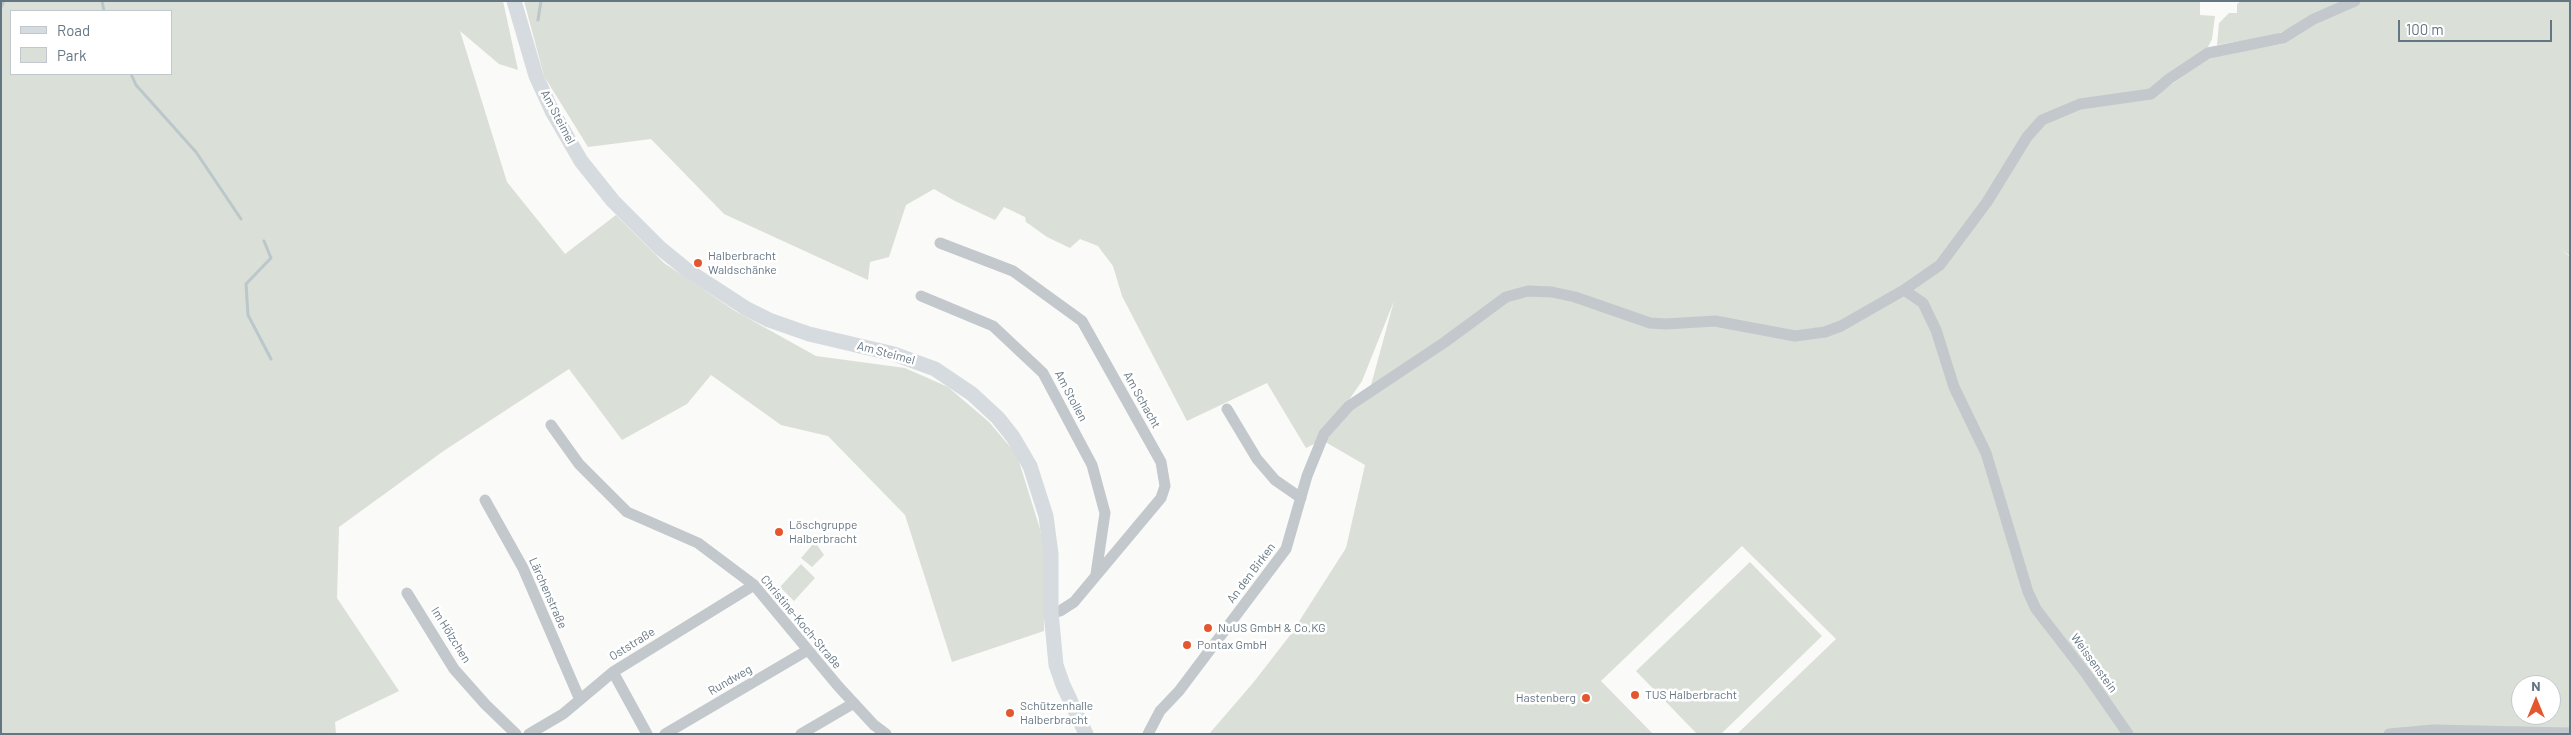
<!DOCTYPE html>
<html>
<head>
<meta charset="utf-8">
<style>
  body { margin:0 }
  #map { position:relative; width:2571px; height:735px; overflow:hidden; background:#fafaf8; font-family:Barlow,sans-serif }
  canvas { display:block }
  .frame { position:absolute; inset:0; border:2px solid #657683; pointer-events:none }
  .legend { position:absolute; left:10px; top:10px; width:162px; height:65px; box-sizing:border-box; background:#fff; border:1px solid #c1c8cd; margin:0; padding:6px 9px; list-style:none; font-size:15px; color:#657683 }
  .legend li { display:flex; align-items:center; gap:10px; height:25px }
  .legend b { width:25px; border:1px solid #c1c8cd }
  .north { position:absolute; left:2511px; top:675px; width:50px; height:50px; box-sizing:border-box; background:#fff; border:1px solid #c1c8cd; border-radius:50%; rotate:0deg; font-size:14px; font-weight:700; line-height:20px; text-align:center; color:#657683 }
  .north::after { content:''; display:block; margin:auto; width:18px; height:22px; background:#e4572e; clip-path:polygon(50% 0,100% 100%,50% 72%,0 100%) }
  .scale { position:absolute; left:2398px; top:20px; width:154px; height:22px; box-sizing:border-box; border:2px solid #657683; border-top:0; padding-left:6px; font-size:15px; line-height:18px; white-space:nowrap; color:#657683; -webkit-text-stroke:4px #fff; paint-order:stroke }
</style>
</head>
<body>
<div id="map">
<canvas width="2571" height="735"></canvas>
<div class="frame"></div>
<ul class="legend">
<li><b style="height:6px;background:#d6dbdf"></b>Road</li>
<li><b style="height:14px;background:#dadfd7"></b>Park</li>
</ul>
<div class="north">N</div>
<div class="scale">100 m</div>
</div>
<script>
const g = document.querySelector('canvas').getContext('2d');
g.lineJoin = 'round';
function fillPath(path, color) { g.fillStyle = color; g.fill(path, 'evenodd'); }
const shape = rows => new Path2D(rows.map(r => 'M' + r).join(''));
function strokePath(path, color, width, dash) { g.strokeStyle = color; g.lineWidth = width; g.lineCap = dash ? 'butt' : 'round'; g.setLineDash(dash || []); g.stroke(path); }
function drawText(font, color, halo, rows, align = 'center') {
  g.font = font + ' Barlow,sans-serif'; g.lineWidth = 5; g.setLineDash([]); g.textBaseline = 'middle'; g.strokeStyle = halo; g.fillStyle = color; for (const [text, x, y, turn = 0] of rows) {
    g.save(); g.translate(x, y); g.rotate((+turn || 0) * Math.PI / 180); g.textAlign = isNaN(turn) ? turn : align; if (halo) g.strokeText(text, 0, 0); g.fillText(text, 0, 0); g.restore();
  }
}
fillPath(shape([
  [1,1,503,1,518,70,499,64,460,31,507,182,565,254,616,215,664,263,735,311,816,356,905,368,948,387,989,422,1017,455,1040,529,1045,555,1044,631,952,662,905,515,828,436,781,425,711,375,687,404,622,440,569,369,445,450,339,527,337,598,399,691,335,722,336,734,1,734],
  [11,11,171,11,171,74,11,74],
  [524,1,2200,1,2200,15,2215,16,2212,39,2208,47,2173,71,2162,91,2210,57,2283,44,2355,1,2570,1,2570,256,2561,249,2570,257,2570,734,1737,734,1836,639,1742,546,1601,681,1653,734,1209,734,1253,683,1291,634,1346,548,1365,465,1322,440,1306,448,1267,383,1187,421,1122,296,1113,266,1098,246,1080,239,1070,248,1047,237,1026,222,1025,217,1004,207,995,220,955,201,934,189,906,205,889,257,870,262,868,280,724,214,651,139,588,147,544,76],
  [1394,301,1371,385,1335,420,1362,381],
  [2521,685,2551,685,2551,715,2521,715],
  [2241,1,2350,1,2275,35,2217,45,2219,23,2229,13,2237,13,2237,4],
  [815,542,824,555,812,567,801,558],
  [1750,562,1822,636,1721,734,1697,734,1636,671],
  [801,564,815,578,794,601,780,587]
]), '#dadfd7');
strokePath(shape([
  [102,1,104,11],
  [1,7,4,1],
  [538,20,541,1],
  [131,74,136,85,196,152,241,219],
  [264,241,271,258,246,284,248,315,271,359]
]), '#bbc7cb', 3);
strokePath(shape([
  [940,243,1013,271,1082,321,1161,462,1165,486,1161,498,1074,602,1060,611,1051,612],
  [1904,290,1923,303,1936,330,1954,387,1986,453,2028,592,2036,609,2087,675,2128,734],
  [921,296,993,326,1043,373,1092,465,1105,513,1096,574],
  [1227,409,1257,459,1275,480,1301,498],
  [551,425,579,464,627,512,698,543,754,585,838,686,874,725,886,734],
  [485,500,523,568,580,700],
  [407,593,454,669,485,704,516,734],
  [613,672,647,734],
  [529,734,563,714,613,672,754,585],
  [665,734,808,650],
  [801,734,854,703],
  [1148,734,1160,711,1179,691,1286,549,1307,476,1324,434,1349,406,1445,342,1506,297,1528,291,1552,292,1575,297,1650,323,1666,324,1715,321,1795,336,1825,332,1841,326,1904,290,1940,265,1987,202,2027,137,2042,120,2080,104,2151,94,2169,79,2208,53,2283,38,2314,19,2355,1],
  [2389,734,2433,730,2570,733]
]), '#c3c8cc', 11);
strokePath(shape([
  [514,1,536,76,552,111,581,161,613,201,660,248,687,270,747,309,769,320,809,334,894,354,935,369,972,394,998,418,1013,437,1030,466,1046,516,1051,554,1051,612,1056,665,1063,685,1086,734]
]), '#d6dbdf', 15);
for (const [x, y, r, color] of [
  [698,263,5,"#e4572e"],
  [779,532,5,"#e4572e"],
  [1208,628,5,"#e4572e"],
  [1187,645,5,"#e4572e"],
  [1635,695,5,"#e4572e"],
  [1586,698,5,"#e4572e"],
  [1010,713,5,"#e4572e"]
]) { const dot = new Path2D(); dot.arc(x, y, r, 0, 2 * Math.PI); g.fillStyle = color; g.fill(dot); strokePath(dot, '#fff', 2); }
drawText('12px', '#657683', '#fff', [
  ["Am Steimel",558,117,62],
  ["Am Steimel",886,353,15],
  ["Am Stollen",1071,396,62],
  ["Am Schacht",1142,400,61],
  ["An den Birken",1251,573,-53],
  ["Lärchenstraße",548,593,66],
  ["Christine-Koch-Straße",801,622,50],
  ["Im Hölzchen",451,635,58],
  ["Oststraße",632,644,-32],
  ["Weissenstein",2094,663,54],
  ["Rundweg",730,680,-30]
]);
drawText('12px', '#657683', '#fff', [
  ["Halberbracht",708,256],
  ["Waldschänke",708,270],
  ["Löschgruppe",789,525],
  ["Halberbracht",789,539],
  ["NuUS GmbH & Co.KG",1218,628],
  ["Pontax GmbH",1197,645],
  ["TUS Halberbracht",1645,695],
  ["Hastenberg",1576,698,"right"],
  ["Schützenhalle",1020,706],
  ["Halberbracht",1020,720]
], 'left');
</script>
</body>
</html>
